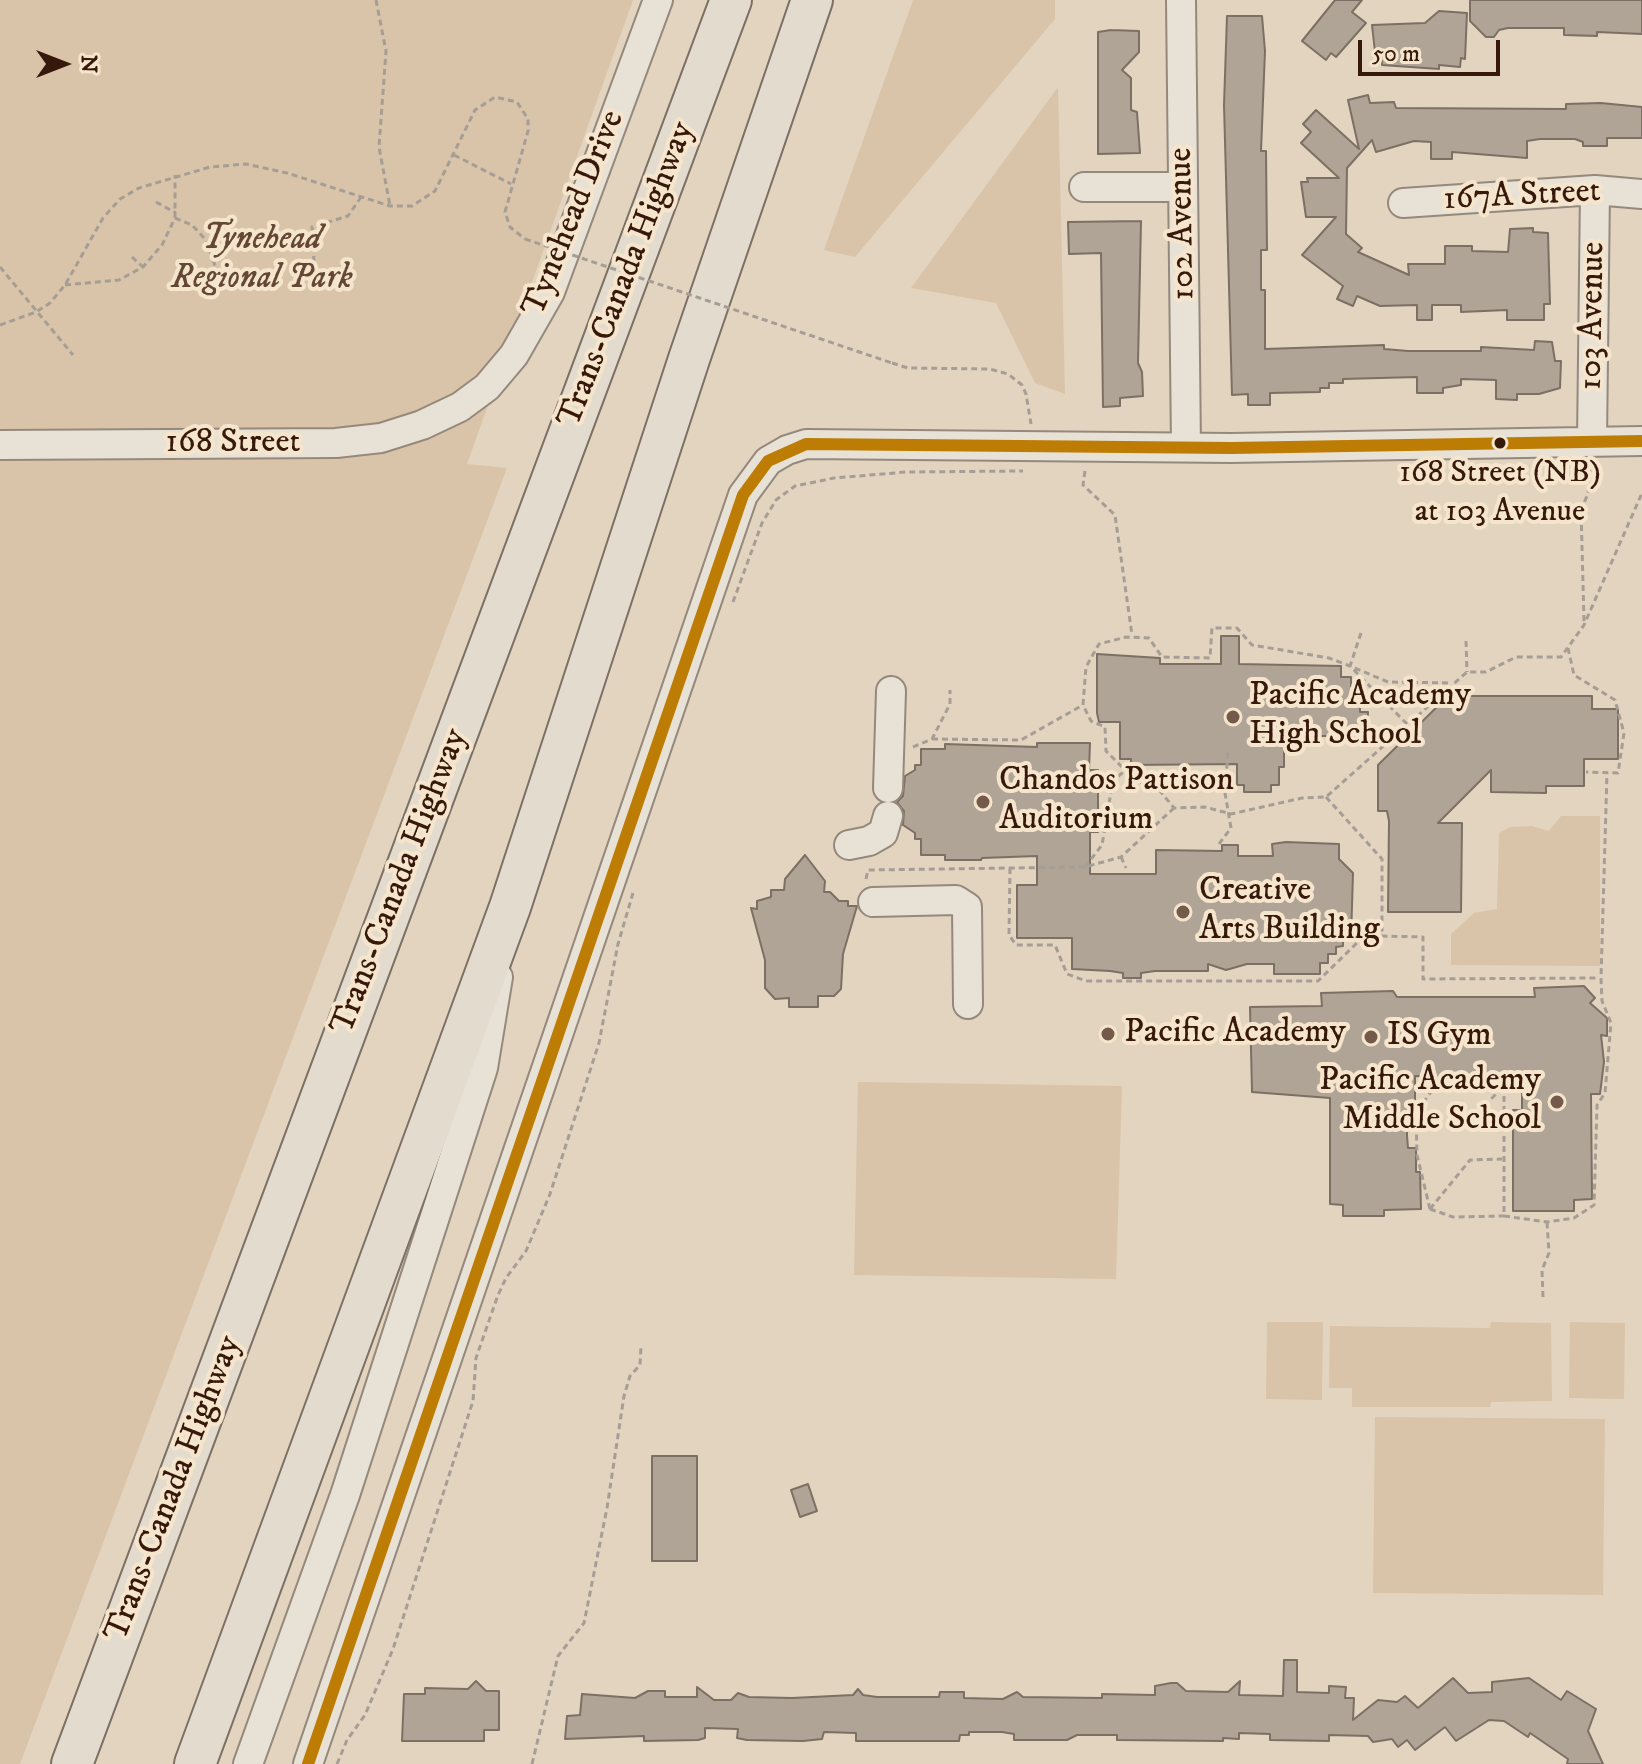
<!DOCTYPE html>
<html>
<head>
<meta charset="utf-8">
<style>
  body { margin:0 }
  #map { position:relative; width:1642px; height:1764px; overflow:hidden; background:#e3d4c0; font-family:"IM FELL DW Pica",serif }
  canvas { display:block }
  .north { position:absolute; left:24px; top:24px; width:80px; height:80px; -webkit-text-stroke:6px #f6e5cd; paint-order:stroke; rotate:90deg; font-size:22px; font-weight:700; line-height:32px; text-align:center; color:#36190b }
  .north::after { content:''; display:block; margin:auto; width:28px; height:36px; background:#36190b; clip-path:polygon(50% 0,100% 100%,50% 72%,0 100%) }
  .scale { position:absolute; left:1358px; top:40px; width:142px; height:36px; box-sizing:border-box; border:4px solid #36190b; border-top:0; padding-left:10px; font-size:24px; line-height:28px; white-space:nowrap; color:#36190b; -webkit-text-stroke:6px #f6e5cd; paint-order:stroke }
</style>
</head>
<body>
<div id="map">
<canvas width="1642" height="1764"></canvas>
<div class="north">N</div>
<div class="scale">50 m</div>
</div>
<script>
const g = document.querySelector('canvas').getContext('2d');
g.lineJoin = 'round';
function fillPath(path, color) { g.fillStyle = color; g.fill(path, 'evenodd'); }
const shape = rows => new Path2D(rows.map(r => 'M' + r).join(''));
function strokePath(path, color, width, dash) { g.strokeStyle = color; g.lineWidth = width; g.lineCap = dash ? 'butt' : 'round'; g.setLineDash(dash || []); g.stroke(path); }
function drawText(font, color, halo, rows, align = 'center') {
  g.font = font + ' "IM FELL DW Pica",serif'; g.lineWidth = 8; g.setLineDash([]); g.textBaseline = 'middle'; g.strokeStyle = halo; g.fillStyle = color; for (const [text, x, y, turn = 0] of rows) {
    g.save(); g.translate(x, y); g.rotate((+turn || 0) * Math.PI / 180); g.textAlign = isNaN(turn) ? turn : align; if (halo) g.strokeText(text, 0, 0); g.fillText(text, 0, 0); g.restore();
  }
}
fillPath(shape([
  [0,0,633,0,467,464,507,468,20,1764,0,1764],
  [913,0,1055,0,1055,19,855,257,824,250],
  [1058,87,1065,394,1035,383,996,303,911,288],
  [1561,816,1600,816,1600,966,1451,965,1451,934,1474,913,1497,909,1499,833,1510,827,1532,826,1549,831],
  [858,1082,1122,1086,1116,1279,854,1275],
  [1267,1322,1323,1322,1322,1400,1266,1399],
  [1491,1322,1551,1323,1552,1401,1491,1402,1490,1407,1352,1407,1352,1388,1329,1388,1330,1326,1490,1328],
  [1570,1322,1625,1323,1624,1399,1569,1398],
  [1375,1417,1605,1419,1603,1595,1373,1593]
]), '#d9c4a9');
const building = shape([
  [1335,0,1362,0,1352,12,1366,23,1336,57,1331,53,1326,60,1302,41,1335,0],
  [1470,0,1642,0,1642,34,1597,32,1597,36,1564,35,1564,28,1508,28,1499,30,1494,37,1486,37,1470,21,1470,0],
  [1439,11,1467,13,1465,59,1461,58,1460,67,1439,65,1439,69,1382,65,1382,61,1376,61,1372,25,1425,23,1439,11],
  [1227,16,1262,16,1265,51,1261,151,1266,151,1267,250,1261,250,1261,290,1265,290,1265,349,1384,345,1384,349,1408,351,1481,351,1481,347,1534,350,1535,341,1552,342,1555,361,1561,361,1560,388,1539,394,1517,394,1517,400,1496,399,1496,380,1461,379,1461,385,1443,388,1443,393,1417,393,1417,377,1343,379,1343,383,1329,383,1329,388,1320,388,1320,392,1270,393,1270,405,1248,405,1248,394,1232,395,1224,105,1227,16],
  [1111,30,1139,31,1139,52,1122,70,1131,78,1131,110,1137,112,1140,153,1098,154,1098,32,1111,30],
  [1368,95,1370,103,1394,102,1396,108,1566,109,1566,104,1601,103,1642,107,1642,138,1607,138,1607,146,1583,146,1583,142,1575,139,1540,139,1527,141,1527,158,1452,152,1452,159,1431,159,1431,142,1414,141,1376,152,1372,140,1347,168,1346,234,1362,248,1358,252,1409,275,1408,264,1445,264,1445,246,1472,246,1472,251,1508,252,1510,229,1533,228,1533,232,1548,233,1550,304,1544,304,1544,320,1507,320,1507,310,1461,312,1461,305,1432,305,1432,320,1417,320,1417,305,1380,306,1357,296,1353,306,1337,299,1343,286,1302,255,1336,217,1306,217,1301,182,1308,182,1307,178,1339,178,1301,143,1311,132,1303,124,1316,110,1359,149,1348,100,1368,95],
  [1141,221,1138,363,1142,372,1143,396,1120,398,1120,406,1103,407,1101,253,1069,254,1068,222,1141,221],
  [1221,636,1239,636,1239,664,1341,666,1341,677,1351,677,1351,686,1360,686,1360,712,1368,712,1367,732,1355,732,1355,736,1309,736,1309,743,1284,743,1284,767,1279,767,1279,785,1271,785,1271,792,1244,792,1244,785,1237,785,1237,764,1131,765,1131,759,1120,759,1120,722,1099,722,1097,713,1097,654,1160,658,1160,664,1221,664,1221,636],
  [1448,696,1592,696,1592,709,1618,709,1618,759,1584,759,1584,786,1546,786,1546,793,1491,792,1491,770,1438,823,1462,823,1461,912,1388,912,1389,821,1387,811,1378,811,1378,765,1448,696],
  [1037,743,1090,743,1089,770,1098,770,1098,832,1090,832,1090,874,1156,874,1156,850,1222,851,1222,845,1238,845,1238,856,1273,856,1272,844,1286,842,1339,844,1339,859,1353,873,1351,938,1343,939,1343,946,1336,947,1336,954,1328,954,1328,963,1320,963,1320,974,1274,974,1274,964,1247,964,1226,970,1208,964,1208,971,1155,971,1141,973,1141,978,1123,978,1123,973,1110,971,1072,969,1072,938,1017,938,1017,885,1037,885,1037,856,982,858,981,860,945,860,945,855,921,855,921,839,915,839,915,833,903,825,904,811,897,802,903,796,905,776,915,770,915,765,921,765,921,749,945,749,945,744,1037,747,1037,743],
  [805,855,825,881,824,892,830,892,839,901,848,901,848,906,857,906,843,954,841,989,834,996,818,996,818,1007,789,1007,789,998,775,999,765,988,765,960,751,908,757,909,757,901,771,897,771,890,784,890,785,879,805,855],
  [1584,986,1595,998,1590,1003,1607,1018,1607,1036,1601,1035,1604,1062,1600,1094,1591,1094,1592,1199,1574,1200,1574,1211,1513,1211,1513,1110,1522,1110,1522,1077,1415,1076,1415,1102,1407,1102,1407,1135,1408,1148,1416,1148,1416,1172,1420,1172,1421,1209,1384,1210,1384,1216,1343,1216,1343,1205,1330,1204,1330,1098,1252,1092,1250,1007,1322,1006,1321,993,1393,991,1397,997,1535,997,1534,988,1584,986],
  [652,1456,697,1456,697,1561,652,1561,652,1456],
  [808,1484,817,1511,800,1517,791,1490,808,1484],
  [1284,1660,1297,1660,1297,1692,1329,1693,1329,1686,1346,1687,1345,1698,1354,1698,1353,1720,1378,1700,1397,1702,1405,1696,1418,1708,1453,1678,1468,1693,1492,1692,1492,1682,1529,1678,1561,1700,1567,1691,1596,1709,1588,1731,1603,1764,1567,1764,1568,1759,1530,1733,1528,1737,1504,1721,1489,1720,1456,1741,1445,1727,1415,1750,1407,1740,1398,1747,1392,1739,1373,1742,1368,1736,1329,1735,1329,1741,1270,1740,1270,1734,1239,1733,1239,1739,1223,1738,1223,1741,1117,1740,1117,1735,1077,1735,1067,1740,1014,1740,1014,1734,1002,1732,969,1732,969,1735,960,1735,959,1741,856,1741,856,1733,824,1732,822,1739,803,1741,747,1740,737,1738,738,1729,705,1728,705,1738,698,1740,644,1741,644,1736,565,1739,567,1716,580,1715,582,1694,635,1698,648,1691,665,1691,665,1697,697,1697,697,1687,714,1700,731,1700,738,1693,749,1697,792,1698,853,1695,858,1689,863,1695,877,1697,939,1697,940,1692,964,1692,964,1698,1003,1699,1017,1692,1023,1697,1102,1698,1102,1694,1155,1695,1155,1686,1171,1683,1177,1683,1186,1691,1228,1692,1240,1681,1239,1695,1283,1696,1284,1660],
  [476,1681,486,1691,499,1691,499,1730,484,1730,484,1741,402,1741,404,1694,425,1694,425,1688,468,1689,476,1681]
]);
fillPath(building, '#b0a496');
strokePath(building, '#7c7064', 2);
const minor = shape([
  [1181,0,1186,447],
  [1084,187,1183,187],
  [1403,203,1595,190,1642,194],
  [1592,441,1595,190],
  [0,445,336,443,381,438,422,425,460,407,487,387,514,355,550,292,658,0],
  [888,788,891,691],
  [849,845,869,841,883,833,888,816],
  [873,902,956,900,967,907,968,1004],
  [248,1764,345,1495,483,1068,498,977],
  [308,1764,743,495,768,461,787,450,806,444,1231,448,1642,441]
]);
const highway = shape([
  [72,1764,731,0],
  [195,1764,510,907,689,359,812,0]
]);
strokePath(minor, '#95897c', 32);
strokePath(highway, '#7c7064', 44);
strokePath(shape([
  [376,0,386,51,379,147,390,206],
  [454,155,511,184],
  [156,202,176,213],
  [175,218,192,225,206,240,218,274],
  [132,257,143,267],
  [314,262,312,227,348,216,361,197],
  [0,267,73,355],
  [65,285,119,280,143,267,162,245,175,218,175,175],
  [0,325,36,312,50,303,65,285,103,218,120,199,139,188,210,167,246,164,287,173,390,206,412,206,435,191,475,110,495,97,517,102,528,119,528,131,505,212,510,227,525,239],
  [892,363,908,368,990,369,1008,374,1022,385,1026,394,1031,424],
  [1085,471,1083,485,1115,515,1132,635],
  [733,602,762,523,776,500,795,486,834,478,906,472,1023,471],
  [1584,621,1581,509,1588,494,1590,469],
  [1361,633,1350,666,1388,682,1452,683],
  [1466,641,1467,672],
  [1568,648,1574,675,1615,700,1624,733,1618,773,1586,772],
  [1407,724,1350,666,1329,658,1252,645,1237,628,1212,628,1210,658,1162,657,1149,638,1126,637,1099,644,1086,667,1083,705,1091,721,1105,727,1106,751,1135,780,1160,791,1174,808,1205,807,1231,814,1302,798,1326,797,1467,672,1486,672,1516,657,1561,657,1584,625,1642,493],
  [932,739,1021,740,1083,705],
  [913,747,932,739,950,704,950,690],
  [1326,797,1382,859,1382,936,1423,937,1423,979,1599,978],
  [1219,844,1231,828,1225,793,1228,750],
  [1121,857,1126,868],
  [1085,867,1102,845,1113,780,1125,771],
  [1010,868,1009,935,1016,945,1055,945,1067,974,1086,981,1318,981,1364,936,1382,936],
  [866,879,868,870,1085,867,1121,857,1174,808],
  [1504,1086,1504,1216,1547,1222,1574,1218,1594,1205,1597,1105,1605,1093,1611,1023,1602,1001,1601,978,1607,773],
  [1430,1209,1417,1155,1416,1113,1433,1089,1504,1086,1482,1108],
  [1430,1209,1470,1160,1502,1159],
  [1430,1209,1453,1217,1504,1216],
  [1543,1297,1542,1270,1549,1253,1547,1222],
  [337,1764,347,1740,365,1715,393,1649,473,1401,476,1358,498,1295,506,1278,526,1251,550,1194,599,1043,618,944,633,893],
  [532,1764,558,1656,584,1623,607,1508,624,1396,630,1376,640,1365,641,1346]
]), '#a69e95', 3, [6, 4]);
strokePath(minor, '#e8e1d6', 28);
strokePath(highway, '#e4dbcf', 40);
strokePath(shape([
  [525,239,892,363]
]), '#a69e95', 3, [6, 4]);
strokePath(shape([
  [308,1764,743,495,768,461,806,444,1231,448,1642,441]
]), '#bd7c03', 12);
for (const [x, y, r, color] of [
  [1500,443,7,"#36190b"],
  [1233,717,8,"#735a4a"],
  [983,802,8,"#735a4a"],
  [1183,912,8,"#735a4a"],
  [1108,1034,8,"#735a4a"],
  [1371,1037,8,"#735a4a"],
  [1557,1102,8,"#735a4a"]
]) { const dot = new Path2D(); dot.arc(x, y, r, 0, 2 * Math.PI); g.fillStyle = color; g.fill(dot); strokePath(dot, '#f6e5cd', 3); }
drawText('32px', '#36190b', '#f6e5cd', [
  ["168 Street (NB)",1500,474],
  ["at 103 Avenue",1500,513]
]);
drawText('34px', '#36190b', '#f6e5cd', [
  ["167A Street",1522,197,-3],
  ["Tynehead Drive",575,214,-68],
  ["102 Avenue",1184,224,-91],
  ["Trans-Canada Highway",628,275,-69],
  ["103 Avenue",1594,316,-89],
  ["168 Street",233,444],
  ["Trans-Canada Highway",401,882,-69],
  ["Trans-Canada Highway",175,1489,-69]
]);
drawText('italic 34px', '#644835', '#f6e5cd', [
  ["Tynehead",262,241],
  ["Regional Park",262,280]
]);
drawText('34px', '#36190b', '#f6e5cd', [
  ["Pacific Academy",1249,697],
  ["High School",1249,736],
  ["Chandos Pattison",999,782],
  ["Auditorium",999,821],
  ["Creative",1199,892],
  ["Arts Building",1199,931],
  ["Pacific Academy",1124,1034],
  ["IS Gym",1387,1037],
  ["Pacific Academy",1541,1082,"right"],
  ["Middle School",1541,1121,"right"]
], 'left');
</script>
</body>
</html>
